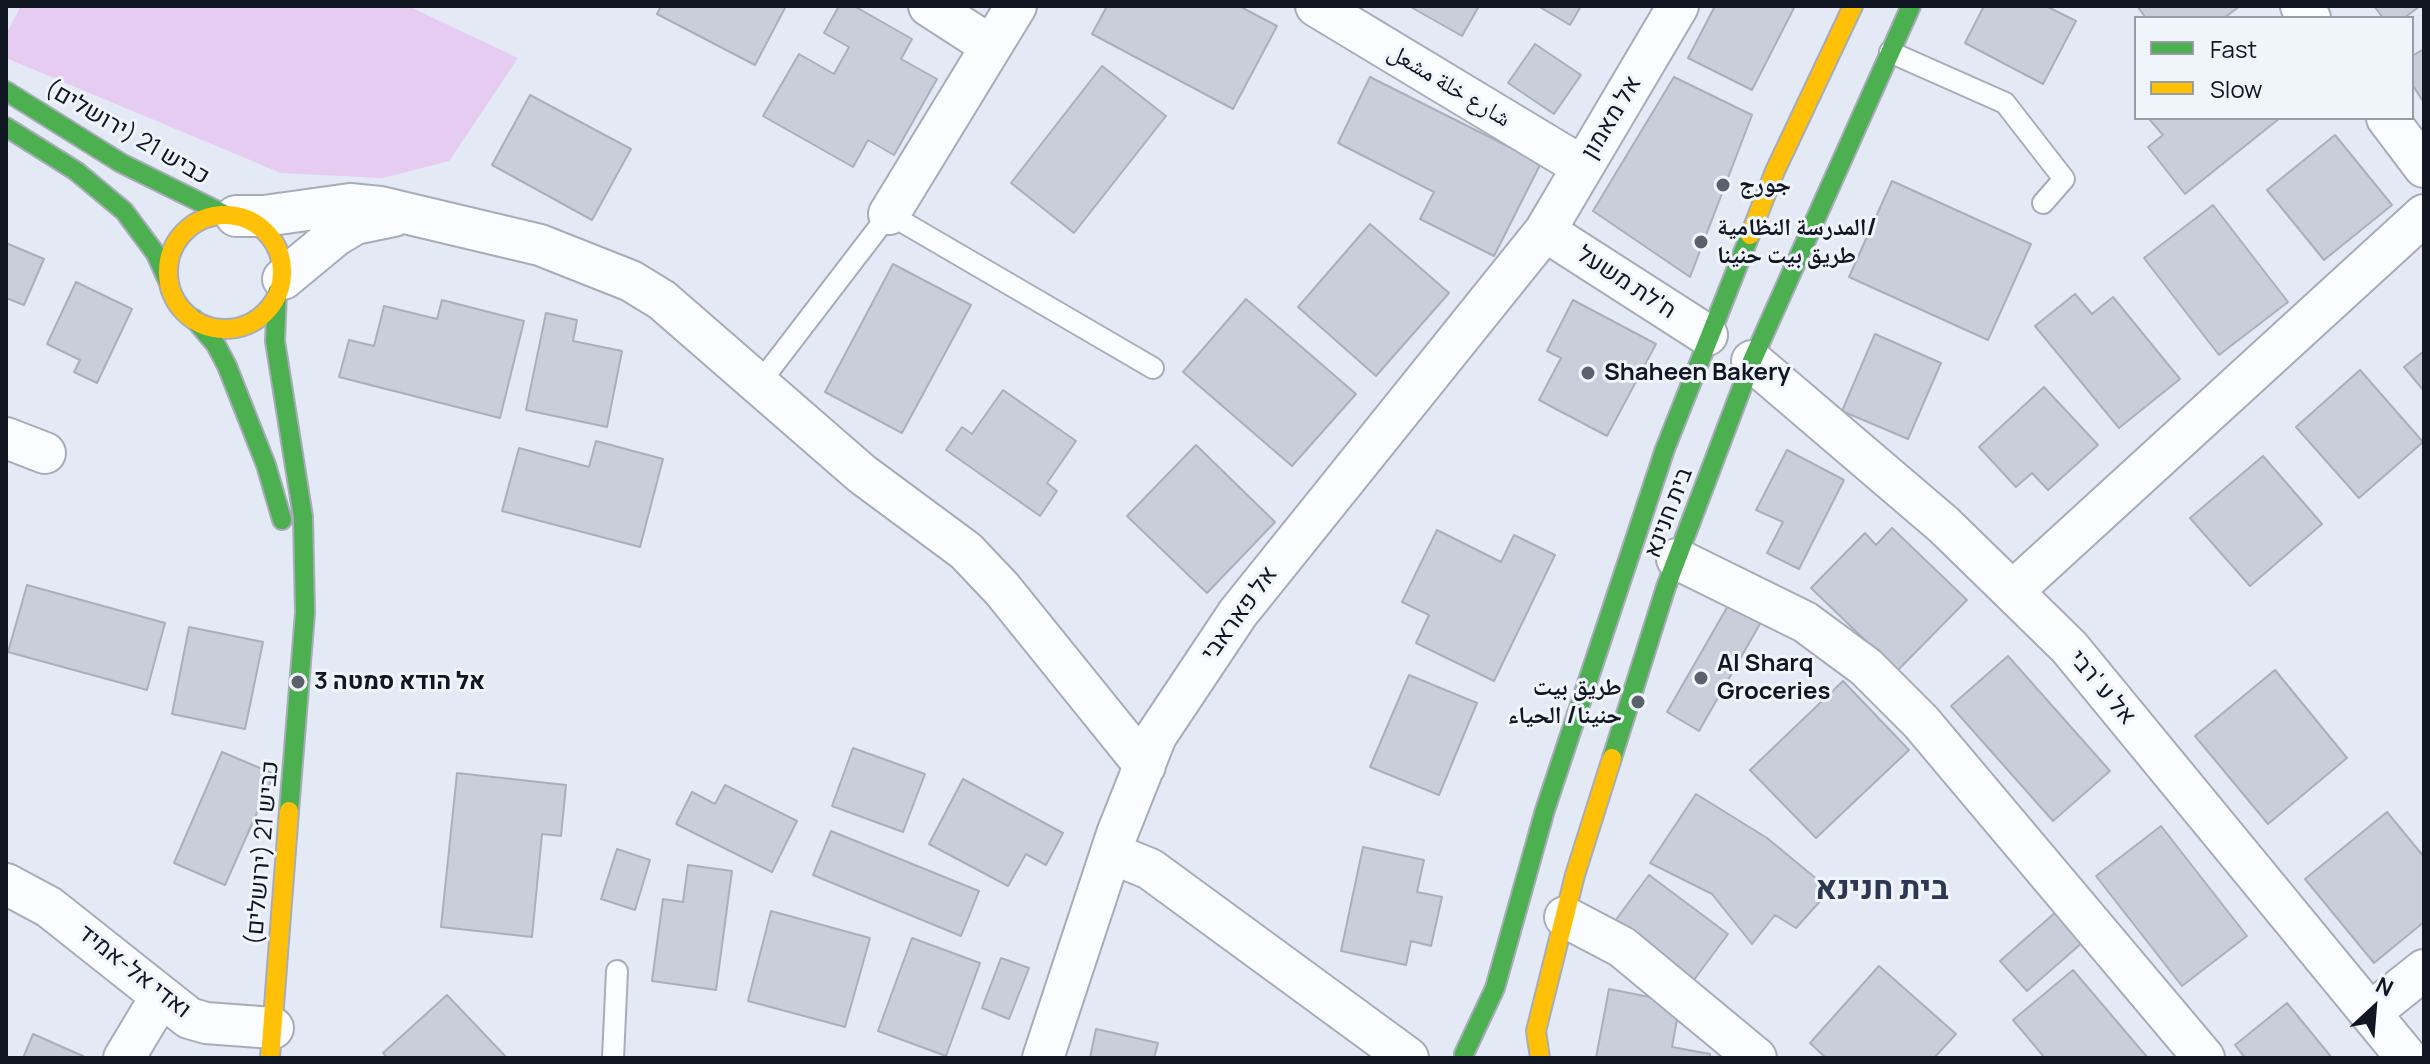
<!DOCTYPE html>
<html>
<head>
<meta charset="utf-8">
<style>
  body { margin:0 }
  #map { position:relative; width:2430px; height:1064px; overflow:hidden; background:#e3e9f5; font-family:Manrope,sans-serif }
  canvas { display:block }
  .frame { position:absolute; inset:0; border:8px solid #101622; pointer-events:none }
  .legend { position:absolute; left:2134px; top:16px; width:280px; height:104px; box-sizing:border-box; background:#f0f4fb; border:2px solid #969ba4; margin:0; padding:10px 14px; list-style:none; font-size:24px; color:#101622 }
  .legend li { display:flex; align-items:center; gap:16px; height:40px }
  .legend b { width:40px; border:2px solid #969ba4 }
  .north { position:absolute; left:2334px; top:968px; width:80px; height:80px; -webkit-text-stroke:6px #f0f4fb; paint-order:stroke; rotate:26deg; font-size:22px; font-weight:700; line-height:32px; text-align:center; color:#101622 }
  .north::after { content:''; display:block; margin:auto; width:28px; height:36px; background:#101622; clip-path:polygon(50% 0,100% 100%,50% 72%,0 100%) }
</style>
</head>
<body>
<div id="map">
<canvas width="2430" height="1064"></canvas>
<div class="frame"></div>
<ul class="legend">
<li><b style="height:10px;background:#4caf50"></b>Fast</li>
<li><b style="height:10px;background:#ffc107"></b>Slow</li>
</ul>
<div class="north">N</div>
</div>
<script>
const g = document.querySelector('canvas').getContext('2d');
g.lineJoin = 'round';
function fillPath(path, color) { g.fillStyle = color; g.fill(path, 'evenodd'); }
const shape = rows => new Path2D(rows.map(r => 'M' + r).join(''));
function strokePath(path, color, width, dash) { g.strokeStyle = color; g.lineWidth = width; g.lineCap = dash ? 'butt' : 'round'; g.setLineDash(dash || []); g.stroke(path); }
function drawText(font, color, halo, rows, align = 'center') {
  g.font = font + ' Manrope,"Noto Naskh Arabic",Heebo,sans-serif'; g.lineWidth = 6; g.setLineDash([]); g.textBaseline = 'middle'; g.strokeStyle = halo; g.fillStyle = color; for (const [text, x, y, turn = 0] of rows) {
    g.save(); g.translate(x, y); g.rotate((+turn || 0) * Math.PI / 180); g.textAlign = isNaN(turn) ? turn : align; if (halo) g.strokeText(text, 0, 0); g.fillText(text, 0, 0); g.restore();
  }
}
fillPath(shape([
  [21,6,408,6,518,58,449,161,383,178,281,173,6,58,6,34]
]), '#e6ccf0');
const building = shape([
  [661,6,786,6,755,65,657,14,661,6],
  [839,6,854,6,912,39,901,59,937,79,894,155,868,140,853,167,763,116,799,54,834,74,849,47,824,33,839,6],
  [1107,6,1239,6,1277,26,1233,109,1092,34,1107,6],
  [1409,6,1479,6,1462,36,1409,6],
  [1538,6,1581,6,1570,25,1538,6],
  [1715,6,1795,6,1752,90,1688,58,1715,6],
  [1984,6,2046,6,2076,21,2043,84,1965,43,1984,6],
  [2137,6,2240,6,2224,18,2146,18,2137,6],
  [2374,6,2420,6,2404,18,2383,18,2374,6],
  [1535,44,1581,75,1554,114,1508,83,1535,44],
  [2424,49,2424,103,2412,84,2412,56,2424,49],
  [1102,66,1166,116,1074,233,1011,183,1102,66],
  [1370,77,1541,163,1494,256,1420,219,1434,192,1338,143,1370,77],
  [1674,77,1752,115,1690,277,1593,211,1674,77],
  [530,95,631,149,592,220,492,165,530,95],
  [2153,118,2280,118,2185,194,2148,147,2163,135,2150,120,2153,118],
  [2335,135,2392,205,2324,260,2267,190,2335,135],
  [1892,181,2031,244,1988,340,1849,277,1892,181],
  [2213,205,2288,302,2219,355,2144,258,2213,205],
  [1370,224,1449,293,1376,376,1298,307,1370,224],
  [6,243,44,259,24,305,6,298,6,243],
  [893,264,971,305,902,433,825,392,893,264],
  [76,282,132,309,97,383,74,372,80,360,47,344,76,282],
  [2075,294,2092,314,2113,297,2180,379,2119,428,2035,326,2075,294],
  [1246,299,1356,394,1292,466,1183,372,1246,299],
  [442,300,524,321,500,418,339,377,349,340,374,346,384,306,437,319,442,300],
  [1573,300,1656,344,1607,436,1539,400,1561,358,1547,351,1573,300],
  [546,313,577,320,573,341,622,351,607,427,526,410,546,313],
  [1875,334,1941,363,1908,439,1842,411,1875,334],
  [2424,351,2424,391,2404,367,2424,351],
  [2360,370,2423,442,2359,498,2296,427,2360,370],
  [2044,387,2098,445,2048,490,2032,473,2016,487,1979,447,2044,387],
  [1003,390,1076,441,1047,483,1057,491,1040,516,946,450,962,427,972,434,1003,390],
  [596,441,663,459,640,547,502,511,519,448,589,467,596,441],
  [1196,445,1275,522,1207,593,1127,516,1196,445],
  [1787,450,1844,480,1799,569,1767,553,1783,522,1756,510,1787,450],
  [2263,456,2322,524,2250,586,2190,518,2263,456],
  [1892,528,1967,600,1897,671,1811,588,1865,533,1876,545,1892,528],
  [1437,530,1501,562,1514,535,1555,555,1494,681,1416,643,1429,615,1402,602,1437,530],
  [27,585,165,623,147,690,8,652,27,585],
  [1733,597,1765,615,1699,731,1667,712,1733,597],
  [189,627,263,642,245,729,172,714,189,627],
  [2008,656,2110,771,2053,821,1951,706,2008,656],
  [2275,670,2347,758,2268,824,2195,736,2275,670],
  [1409,675,1477,703,1439,795,1370,767,1409,675],
  [1843,681,1909,750,1816,838,1750,770,1843,681],
  [853,748,925,774,903,832,832,806,853,748],
  [222,752,274,774,225,885,174,863,222,752],
  [457,773,566,785,561,836,542,834,532,937,441,927,457,773],
  [963,779,1063,833,1046,865,1026,854,1008,886,929,844,963,779],
  [725,785,797,821,772,872,676,824,692,792,715,804,725,785],
  [1696,794,1767,838,1830,890,1796,928,1775,915,1752,944,1712,894,1650,863,1696,794],
  [2387,812,2424,857,2424,922,2374,963,2305,879,2387,812],
  [2161,826,2247,936,2182,986,2096,876,2161,826],
  [831,831,979,891,961,936,813,875,831,831],
  [1363,847,1424,860,1417,892,1442,897,1431,946,1411,941,1406,965,1341,951,1363,847],
  [617,849,650,860,635,910,601,899,617,849],
  [688,865,732,871,716,990,652,981,663,899,683,902,688,865],
  [1649,875,1728,934,1691,984,1612,925,1649,875],
  [771,911,870,938,845,1027,748,1001,771,911],
  [2057,911,2083,942,2027,991,2000,961,2057,911],
  [912,938,980,963,946,1056,878,1031,912,938],
  [1001,958,1029,968,1009,1019,982,1008,1001,958],
  [1879,966,1956,1034,1934,1058,1826,1058,1810,1043,1879,966],
  [2073,970,2147,1057,2145,1058,2045,1058,2013,1020,2073,970],
  [1609,989,1680,1003,1672,1047,1710,1054,1710,1058,1596,1058,1609,989],
  [447,995,507,1058,387,1058,383,1053,447,995],
  [2287,1003,2332,1058,2245,1058,2235,1045,2287,1003],
  [1096,1029,1158,1043,1154,1058,1090,1058,1096,1029],
  [33,1034,83,1056,82,1058,23,1058,33,1034]
]);
fillPath(building, '#c9cfda');
strokePath(building, '#a9afbb', 2);
const lane = shape([
  [1890,52,2005,103,2064,179,2043,203],
  [758,385,889,214,1153,368],
  [613,1058,617,971]
]);
const street = shape([
  [929,6,991,46],
  [1316,6,1583,167],
  [2301,6,2310,18],
  [2387,118,2424,167],
  [889,214,1016,6],
  [236,216,264,216,350,204,380,207,540,245,631,281,662,300,862,474,966,551,1002,589,1145,766],
  [1545,231,1707,335],
  [283,279,335,236,355,224,394,216],
  [1752,361,1944,525,2069,647,2407,1058],
  [6,438,45,453],
  [1677,559,1805,622,1866,667,1921,722,2204,1058],
  [2014,590,2424,215],
  [1111,853,1150,869,1408,1058],
  [6,884,49,907,189,1018,206,1023,273,1028],
  [1565,917,1622,947,1756,1058],
  [2370,1013,2424,970],
  [124,1058,160,998],
  [1043,1058,1117,834,1156,736,1238,613,1545,231,1678,6]
]);
const fast = shape([
  [6,91,121,163,226,215],
  [6,127,76,171,124,211,156,254,168,281],
  [277,292,275,341,303,517,305,613,289,811],
  [194,319,216,345,227,366,266,465,282,520],
  [1612,758,1666,587,1752,361,1911,6],
  [1464,1054,1495,988,1545,810,1665,449,1750,235]
]);
const slow = shape([
  '168 272a57 57 0 1 1 114 0a57 57 0 1 1-114 0Z',
  [1750,235,1775,171,1853,6],
  [270,1058,289,811],
  [1540,1058,1536,1031,1575,875,1612,758]
]);
strokePath(lane, '#a7acb8', 24);
strokePath(street, '#a7acb8', 44);
strokePath(fast, '#a7acb8', 22);
strokePath(slow, '#a7acb8', 22);
strokePath(lane, '#fbfcfe', 20);
strokePath(street, '#fbfcfe', 40);
strokePath(fast, '#4caf50', 18);
strokePath(slow, '#ffc107', 18);
for (const [x, y, r, color] of [
  [1723,185,8,"#5a606c"],
  [1701,242,8,"#5a606c"],
  [1588,373,8,"#5a606c"],
  [1701,678,8,"#5a606c"],
  [298,682,8,"#5a606c"],
  [1638,702,8,"#5a606c"]
]) { const dot = new Path2D(); dot.arc(x, y, r, 0, 2 * Math.PI); g.fillStyle = color; g.fill(dot); strokePath(dot, '#f0f4fb', 3); }
drawText('24px', '#101622', '#f0f4fb', [
  ["شارع خلة مشعل",1449,86,31],
  ["אל מאמון",1612,118,-59],
  ["כביש 21 (ירושלים)",127,133,30],
  ["ח'לת משעל",1626,283,33],
  ["בית חנינא",1669,513,-69],
  ["אל פאראבי",1240,614,-54],
  ["אל ע 'רבי",2102,688,50],
  ["כביש 21 (ירושלים)",263,853,-85],
  ["ואדי אל-אמיד",134,972,38]
]);
drawText('bold 24px', '#101622', '#f0f4fb', [
  ["جورج",1739,185],
  ["المدرسة النظامية/",1717,228],
  ["طريق بيت حنينا",1717,256],
  ["Shaheen Bakery",1604,373],
  ["Al Sharq",1717,664],
  ["Groceries",1717,692],
  ["אל הודא סמטה 3",314,682],
  ["طريق بيت",1622,688,"right"],
  ["حنينا/ الحياء",1622,716,"right"]
], 'left');
drawText('bold 32px', '#2b3753', '#f0f4fb', [
  ["בית חנינא",1882,890]
]);
</script>
</body>
</html>
